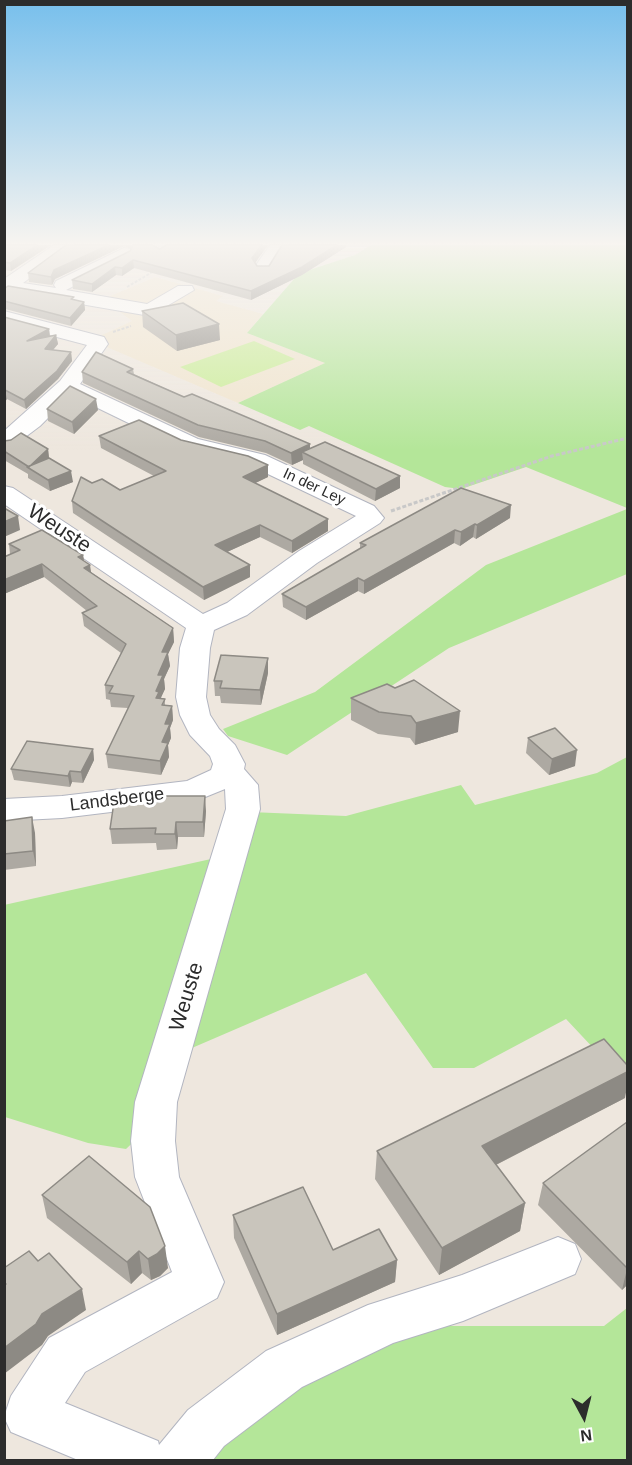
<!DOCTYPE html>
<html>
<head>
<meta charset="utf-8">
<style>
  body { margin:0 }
  #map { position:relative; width:632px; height:1465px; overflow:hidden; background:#eee7de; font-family:Helvetica,sans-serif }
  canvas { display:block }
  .frame { position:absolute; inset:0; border:6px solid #2c2c2c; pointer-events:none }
  .north { position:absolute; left:554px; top:1387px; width:60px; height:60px; -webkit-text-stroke:4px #fff; paint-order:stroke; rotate:173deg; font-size:16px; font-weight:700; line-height:24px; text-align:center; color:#2c2c2c }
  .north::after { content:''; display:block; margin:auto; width:21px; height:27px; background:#2c2c2c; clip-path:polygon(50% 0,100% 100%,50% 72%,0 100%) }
</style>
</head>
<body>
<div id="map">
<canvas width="632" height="1465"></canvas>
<div class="frame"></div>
<div class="north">N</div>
</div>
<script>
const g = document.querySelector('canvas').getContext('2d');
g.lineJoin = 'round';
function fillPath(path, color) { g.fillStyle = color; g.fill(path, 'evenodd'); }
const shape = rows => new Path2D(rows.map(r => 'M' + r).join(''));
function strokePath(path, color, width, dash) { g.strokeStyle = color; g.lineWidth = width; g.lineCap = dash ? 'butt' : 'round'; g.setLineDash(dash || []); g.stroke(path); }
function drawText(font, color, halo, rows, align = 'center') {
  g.font = font + ' Helvetica,sans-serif'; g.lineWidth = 6; g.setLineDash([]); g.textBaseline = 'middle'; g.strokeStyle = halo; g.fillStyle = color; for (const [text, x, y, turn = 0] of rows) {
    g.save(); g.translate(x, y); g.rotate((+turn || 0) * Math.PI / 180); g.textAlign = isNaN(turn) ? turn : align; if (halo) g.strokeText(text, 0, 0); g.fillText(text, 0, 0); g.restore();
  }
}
fillPath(shape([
  [155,277,223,296,216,301,263,314,247,333,325,363,238,403,102,345,98,337,132,321,103,299]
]), '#f0e4cd');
fillPath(shape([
  [371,245,627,245,627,508,526,467,461,489,445,487,309,426,300,430,238,403,325,363,247,333,294,279,288,277,355,255],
  [627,509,627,574,449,648,287,755,228,736,223,729,315,692,486,565],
  [627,757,627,1084,566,1019,474,1068,433,1068,366,973,178,1054,250,812,346,816,461,785,475,805,597,773],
  [220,857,143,1133,126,1149,88,1143,5,1117,4,905],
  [627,1308,627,1460,190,1460,274,1384,401,1326,604,1326]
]), '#b4e699');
fillPath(shape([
  [254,341,295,359,221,387,180,367]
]), '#c9ed95');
const minor = shape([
  [54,245,74,245,23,283,56,288,54,285,56,281,124,248,130,249,133,253,130,257,66,290,147,304,178,286,192,286,194,290,150,316,11,292,4,293,4,279,54,245],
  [270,245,287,245,269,272,257,272,254,268,270,245],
  [4,311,104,337,108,344,80,384,198,439,265,455,374,506,384,518,380,523,317,563,247,615,214,630,210,648,206,697,210,715,219,729,235,745,245,764,244,769,258,785,260,809,177,1102,175,1141,179,1177,224,1282,217,1298,85,1372,65,1403,158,1441,159,1445,188,1410,266,1351,368,1305,462,1275,558,1237,575,1244,581,1259,575,1274,463,1321,393,1343,302,1387,224,1446,213,1460,78,1460,11,1432,4,1417,11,1396,49,1338,172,1272,135,1177,131,1141,135,1102,226,809,225,789,193,802,62,818,4,821,4,799,62,796,187,781,211,770,213,764,210,756,190,735,180,715,176,697,180,648,186,628,4,504,4,486,13,488,203,614,227,603,299,551,356,516,249,465,182,449,71,395,40,426,12,447,4,449,4,431,60,381,87,345,4,323,4,311]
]);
strokePath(minor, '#b2b5c0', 2);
strokePath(shape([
  [127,287,154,271],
  [113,332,131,326]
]), '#c8c8c8', 2, [3, 1.5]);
strokePath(shape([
  [391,511,552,456,628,438]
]), '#c8c8c8', 3, [4, 2]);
fillPath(minor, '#fff');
fillPath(shape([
  [4,245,51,245,11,271,4,270],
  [66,245,153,245,160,249,166,245,268,245,255,263,257,266,269,266,282,245,346,245,346,247,302,275,251,300,134,268,122,276,116,275,92,292,73,289,72,280,130,251,131,249,124,246,55,279,52,285,29,282,28,273],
  [4,289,84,302,85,310,71,326,5,309],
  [142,311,220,340,177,351,143,327],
  [4,317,49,329,50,337,56,335,58,344,53,350,71,352,72,361,58,379,26,409,7,399,4,403],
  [133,369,134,374,184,397,310,449,400,476,400,488,375,501,303,464,303,460,292,465,266,453,199,437,83,383,82,372],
  [47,409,98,410,74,434,48,421],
  [99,436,181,440,268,477,255,483,328,519,328,531,292,553,260,537,227,552,250,565,250,577,204,600,73,513,72,501,92,483,120,490,154,476,101,448],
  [4,441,48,449,49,458,73,482,50,491,28,478,28,474,4,460],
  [510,518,476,539,473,537,460,546,454,543,364,594,358,591,306,620,283,607,282,594,360,549,360,543],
  [9,544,83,555,84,561,91,572,173,628,174,642,168,654,170,666,164,679,165,689,160,698,165,699,165,706,172,706,173,720,170,728,171,738,168,745,169,757,161,775,108,768,106,754,128,708,111,707,110,700,106,699,105,685,121,653,84,626,82,613,87,611,44,577,4,594,4,557,10,554],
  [268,658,268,673,261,705,221,703,220,696,215,696,214,681],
  [387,684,458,732,415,745,410,738,378,734,351,720,351,698],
  [528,738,575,766,549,775,526,753],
  [93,749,94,760,83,783,72,782,70,787,14,780,11,769],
  [206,811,204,837,178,837,177,849,157,850,156,843,112,844,110,829],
  [4,821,35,833,36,866,4,870],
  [625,1098,496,1165,525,1203,520,1231,439,1275,375,1179,377,1151],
  [627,1122,627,1285,622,1290,538,1205,543,1183],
  [42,1195,168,1268,160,1276,151,1280,142,1273,131,1284,47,1218],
  [233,1215,333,1250,397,1260,395,1282,277,1335,234,1238]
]), '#ada9a2');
fillPath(shape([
  [37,245,51,245,11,271,10,263],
  [109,245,124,245,124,246,55,279,52,285,51,277,54,270],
  [262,245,268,245,252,267,252,258],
  [337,245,346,245,346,247,302,275,251,300,251,291],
  [133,260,134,268,122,276,122,268],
  [115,267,116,275,92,292,92,284],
  [84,302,85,310,71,326,70,318],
  [219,324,220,340,177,351,176,335],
  [49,329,50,338,27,341],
  [56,335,58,344,47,357,45,349],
  [71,352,72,361,58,379,26,409,24,400],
  [5,390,7,399,4,403,4,392],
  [96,399,98,410,74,434,72,422],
  [310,444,310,456,302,452,303,460,292,465,291,453],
  [48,449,49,458,29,467],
  [268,465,268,477,243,489,243,477],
  [71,471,73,482,50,491,48,480],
  [400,476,400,488,375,501,376,489],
  [511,505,510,518,476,539,477,525],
  [18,516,20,530,4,537,4,522],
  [328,519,328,531,292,553,292,541],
  [475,524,473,537,460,546,461,532],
  [260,525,260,537,216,557,215,545],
  [455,530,454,543,364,594,364,581],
  [83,555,85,567,90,565,92,578,86,581,85,568,80,570,78,557],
  [42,564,44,577,4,594,4,580],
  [250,565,250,577,204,600,203,587],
  [358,578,358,591,306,620,306,607],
  [173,628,174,642,168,654,170,666,164,679,165,689,160,700,157,712,156,691,162,652],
  [268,658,268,673,261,705,260,690],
  [172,706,173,720,170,728,171,738,168,745,169,757,161,775,160,761,165,724],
  [460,711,458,732,415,745,416,723],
  [93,749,94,760,83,783,81,772],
  [577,750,575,766,549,775,552,759],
  [70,771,72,782,70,787,68,776],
  [205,796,206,811,204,837,203,822],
  [32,817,35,833,36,866,33,851],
  [176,822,178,837,177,849,175,834],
  [627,1072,627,1087,625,1098,478,1174,482,1146],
  [525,1203,520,1231,439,1275,442,1248],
  [165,1246,168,1268,160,1276,151,1280,148,1259],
  [139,1251,142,1273,131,1284,127,1262],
  [397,1260,395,1282,277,1335,277,1314],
  [627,1269,627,1285,622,1290],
  [82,1289,86,1310,48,1336,42,1345,4,1374,4,1348,42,1314]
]), '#8d8a84');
const building = shape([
  [4,245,37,245,10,263,4,262,4,245],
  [66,245,109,245,54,270,51,277,28,273,66,245],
  [133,245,152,245,160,249,166,245,262,245,252,258,257,266,269,266,282,245,337,245,302,267,251,291,133,260,122,268,115,267,92,284,72,280,130,251,133,245],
  [8,286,74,297,71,299,84,302,70,318,4,301,4,289,8,286],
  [183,303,219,324,176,335,142,311,183,303],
  [4,317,49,329,27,341,56,335,45,349,71,352,57,371,24,400,5,390,4,392,4,317],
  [96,352,133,369,127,372,184,397,192,394,310,444,291,453,265,441,198,425,82,372,96,352],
  [70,386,96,399,72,422,47,409,70,386],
  [139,420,181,440,248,456,268,465,243,477,328,519,292,541,260,525,215,545,250,565,203,587,72,501,81,477,92,483,102,479,120,490,166,471,99,436,139,420],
  [21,433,48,449,29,467,4,451,4,441,11,440,21,433],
  [325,442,400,476,376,489,302,452,325,442],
  [49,458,71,471,48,480,27,467,49,458],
  [461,488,511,505,477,525,475,524,461,532,455,530,364,581,358,578,306,607,282,594,366,545,360,543,461,488],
  [4,508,18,516,4,522,4,508],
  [42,530,83,555,78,557,90,565,84,568,173,628,162,652,168,652,158,675,163,675,156,691,159,692,156,698,165,699,162,705,172,706,165,724,170,724,162,742,168,743,160,761,106,754,134,696,109,693,113,686,105,685,126,644,82,613,97,606,42,564,4,580,4,557,20,550,9,544,42,530],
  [221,655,268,658,260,690,220,688,222,681,214,681,221,655],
  [414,680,460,711,416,723,411,716,379,712,351,698,387,684,395,688,414,680],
  [555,728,577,750,552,759,528,738,555,728],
  [27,741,93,749,81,772,70,771,68,776,11,769,27,741],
  [159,796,205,796,203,822,176,822,175,834,155,834,156,828,110,829,114,802,159,802,159,796],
  [32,817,33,851,4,854,4,821,32,817],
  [604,1039,627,1065,627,1072,482,1146,525,1203,442,1248,377,1151,604,1039],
  [627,1122,627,1268,543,1183,627,1122],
  [89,1156,150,1207,165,1246,157,1254,148,1259,139,1251,127,1262,42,1195,89,1156],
  [303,1187,333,1250,379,1229,397,1260,277,1314,233,1215,303,1187],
  [29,1251,38,1261,49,1253,82,1289,42,1314,36,1324,4,1348,4,1286,6,1284,4,1282,4,1268,29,1251]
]);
fillPath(building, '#c9c5bc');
strokePath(building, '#8d8a84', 1.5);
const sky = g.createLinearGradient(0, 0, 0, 450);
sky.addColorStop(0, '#77bfec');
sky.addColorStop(0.54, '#f7f4f0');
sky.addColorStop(1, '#f7f4f000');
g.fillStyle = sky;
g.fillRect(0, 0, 632, 450);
drawText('15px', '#2c2c2c', '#fff', [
  ["In der Ley",314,487,25]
]);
drawText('18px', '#2c2c2c', '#fff', [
  ["Landsberge",117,800,-7]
]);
drawText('21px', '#2c2c2c', '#fff', [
  ["Weuste",59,529,33],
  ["Weuste",187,997,-73]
]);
</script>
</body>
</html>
